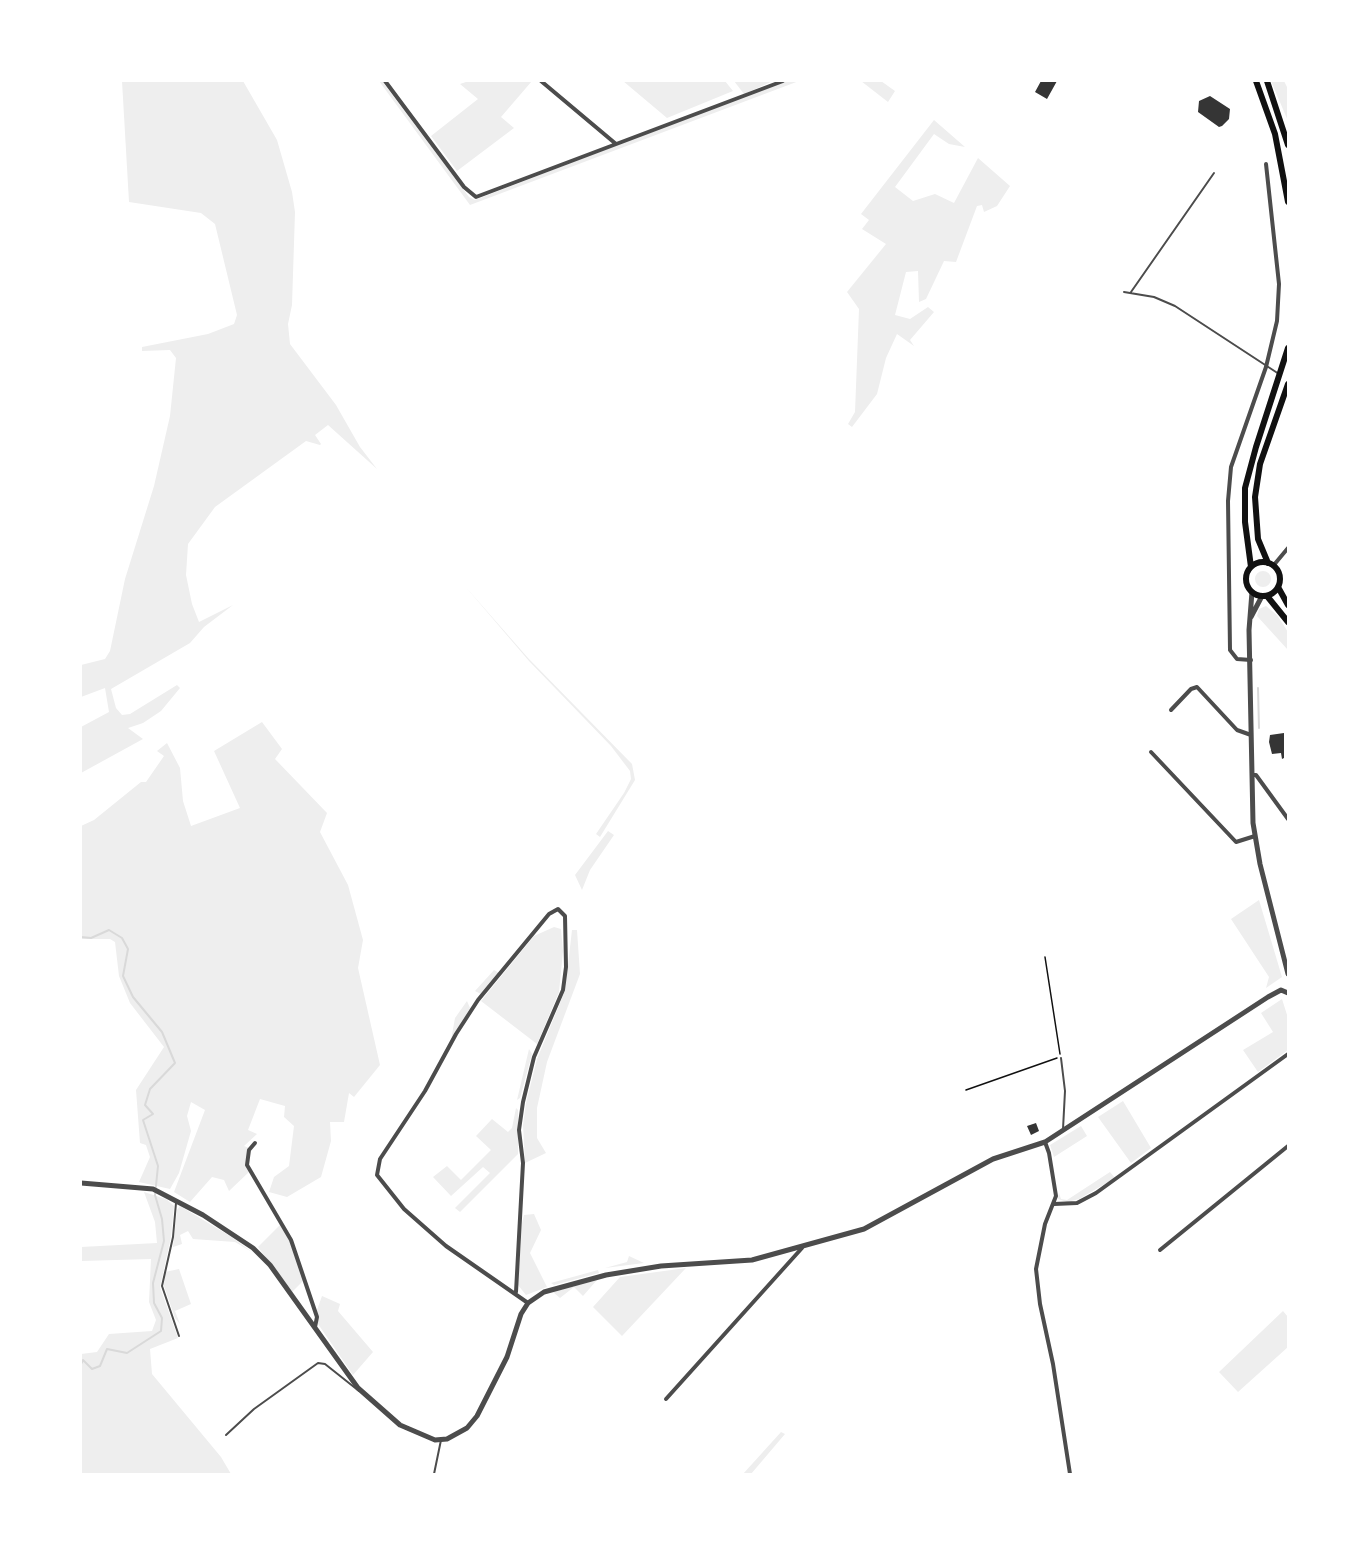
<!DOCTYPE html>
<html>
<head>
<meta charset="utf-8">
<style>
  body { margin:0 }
  #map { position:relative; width:1369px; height:1555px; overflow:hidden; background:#fff; font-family:"Source Serif 4",serif }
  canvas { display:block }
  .frame { position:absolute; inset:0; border:82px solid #fff; pointer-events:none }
</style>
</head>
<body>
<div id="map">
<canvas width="1369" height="1555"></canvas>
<div class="frame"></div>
</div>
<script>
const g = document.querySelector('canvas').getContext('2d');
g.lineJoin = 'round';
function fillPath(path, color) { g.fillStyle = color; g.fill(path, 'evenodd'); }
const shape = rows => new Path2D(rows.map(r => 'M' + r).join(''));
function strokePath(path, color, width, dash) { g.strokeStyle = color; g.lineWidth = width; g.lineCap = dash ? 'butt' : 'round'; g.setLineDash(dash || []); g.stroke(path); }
fillPath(shape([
  [122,81,243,81,277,140,292,192,295,212,292,305,288,324,290,344,336,405,360,447,377,469,328,425,315,435,321,444,320,445,306,441,215,507,188,544,186,575,192,604,199,622,233,605,204,627,190,643,111,689,116,708,122,715,130,714,177,685,180,688,161,711,143,723,128,728,143,739,81,773,81,727,109,712,105,688,81,697,81,665,105,659,110,651,125,579,154,486,170,416,176,358,170,350,142,351,142,347,208,334,234,324,237,315,215,224,201,213,129,202],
  [379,81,382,81,469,197,475,200,713,108,788,81,799,81,470,205],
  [469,81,532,81,501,117,514,128,457,171,431,136,478,99,460,84],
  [623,81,725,81,733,91,667,118],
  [734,81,773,81,744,94],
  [861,81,881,81,895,91,888,102],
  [1271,81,1284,81,1288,89,1288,121],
  [934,120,965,147,949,144,934,134,895,187,913,201,935,194,954,203,978,158,1010,186,997,206,984,212,982,205,977,206,956,262,944,261,926,299,919,302,918,271,906,272,895,315,910,319,928,307,934,312,910,340,914,346,897,334,886,358,877,394,852,427,848,424,855,412,859,309,847,292,886,244,862,229,869,220,861,214],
  '1255 579a8 8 0 1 1 16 0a8 8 0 1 1-16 0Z',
  [464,585,528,658,632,764,635,780,600,837,596,834,624,793,631,779,630,771,611,746,529,661],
  [1266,606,1277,615,1288,632,1288,650,1257,616,1259,609],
  [262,722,282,749,275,759,327,813,320,832,348,885,363,940,358,968,380,1065,354,1097,349,1093,344,1122,330,1122,331,1141,321,1177,287,1197,269,1192,274,1177,289,1166,294,1126,284,1117,285,1106,260,1099,248,1130,257,1134,244,1146,249,1148,249,1172,229,1191,224,1180,212,1177,190,1202,174,1192,205,1110,191,1102,187,1116,191,1131,179,1173,170,1189,139,1182,150,1157,146,1145,140,1143,136,1090,164,1047,130,1003,119,976,115,942,110,939,81,939,81,826,94,820,141,782,146,782,164,756,157,751,167,743,180,768,183,801,191,826,240,808,214,751],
  [608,831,614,835,590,870,582,890,575,875],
  [1259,900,1282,977,1266,988,1269,977,1231,919],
  [554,927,561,929,563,951,559,992,537,1044,481,1001,534,936],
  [572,930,577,930,580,974,547,1062,537,1108,537,1138,546,1153,525,1163,523,1125,526,1103,537,1059,565,991],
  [494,970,499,973,481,994,475,991],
  [1282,999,1288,1018,1288,1050,1258,1072,1243,1050,1273,1032,1261,1013],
  [467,1001,470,1008,451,1040,455,1018],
  [529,1049,532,1054,520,1098,517,1100],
  [1123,1101,1151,1148,1131,1163,1098,1117],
  [516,1108,518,1110,518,1154,460,1212,455,1208,490,1173,483,1167,451,1196,433,1177,447,1166,461,1180,491,1150,476,1136,492,1119,508,1132,512,1128],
  [1081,1126,1087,1136,1054,1157,1050,1145],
  [1110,1172,1115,1178,1079,1199,1067,1202,1058,1199,1059,1193,1061,1199,1067,1200],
  [144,1192,166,1199,174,1206,171,1237,160,1287,178,1338,150,1349,152,1374,221,1457,231,1474,81,1474,81,1354,97,1352,109,1334,152,1331,156,1320,149,1302,151,1259,81,1261,81,1247,157,1243,155,1222],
  [180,1206,230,1236,252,1252,235,1242,193,1239,188,1231,180,1235,182,1244,173,1247,177,1210],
  [534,1214,541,1230,530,1253,547,1287,526,1295,518,1285,522,1223,524,1215],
  [280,1225,290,1241,304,1280,292,1292,258,1247],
  [629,1256,644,1263,605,1268,627,1262],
  [686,1268,622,1336,593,1307,620,1277],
  [179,1269,191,1304,175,1311,180,1324,175,1318,164,1286,165,1272],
  [598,1270,599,1273,554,1285,551,1283],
  [597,1280,583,1296,574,1287,560,1298,553,1292],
  [322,1296,340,1304,338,1311,373,1352,353,1375,318,1324,317,1310],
  [1283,1311,1288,1317,1288,1347,1238,1392,1219,1372],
  [781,1432,785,1434,751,1474,743,1474]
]), '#eee');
strokePath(shape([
  [1258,688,1259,728],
  [81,937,91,938,109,930,122,938,128,949,123,976,133,997,162,1032,175,1063,150,1089,145,1105,153,1114,143,1120,158,1166,155,1195,162,1219,164,1241,153,1283,154,1303,162,1318,161,1331,127,1353,107,1349,100,1366,92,1369,83,1360,81,1364]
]), '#d9d9d9', 2);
fillPath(shape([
  [1041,81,1057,81,1047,99,1035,92],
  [1210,96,1230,109,1229,119,1222,126,1219,127,1198,112,1199,101],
  [1284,733,1284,758,1282,759,1281,753,1272,754,1269,742,1270,735],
  [1036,1123,1039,1131,1031,1135,1027,1126]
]), '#353535');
strokePath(shape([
  [1045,957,1060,1054],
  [966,1090,1057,1058]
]), '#111', 1.5);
strokePath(shape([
  [1124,292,1154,297,1175,306,1279,374],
  [1131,292,1214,173],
  [1061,1058,1065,1091,1063,1129],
  [176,1203,173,1237,162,1286,179,1336],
  [226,1435,254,1409,318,1363,325,1364,359,1391],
  [434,1474,441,1440]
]), '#4c4c4c', 2);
strokePath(shape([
  [385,81,464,187,476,197,783,81],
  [541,81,616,144],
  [1273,566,1288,548],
  [1251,660,1237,659,1230,650,1228,501,1231,467,1266,367,1277,321,1279,284,1266,164],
  [1171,710,1191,689,1197,687,1237,730,1251,735],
  [1151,752,1236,842,1255,836],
  [1252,775,1256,775,1288,819],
  [1045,1142,1049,1153,1056,1196,1045,1224,1036,1269,1040,1304,1053,1364,1070,1474],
  [255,1143,249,1150,247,1165,291,1240,317,1317,315,1327],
  [1054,1204,1077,1203,1096,1193,1288,1054],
  [1160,1250,1288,1146],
  [516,1292,523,1163,519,1130,523,1102,534,1057,563,990,566,967,565,916,558,909,549,914,478,1000,456,1034,425,1091,380,1159,377,1175,404,1209,446,1246,528,1303],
  [666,1399,802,1248]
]), '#4c4c4c', 4);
strokePath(shape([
  [1252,592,1249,630,1253,823,1260,864,1288,974],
  [1251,617,1262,596],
  [81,1183,153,1189,203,1215,253,1248,270,1265,358,1388,400,1425,435,1440,447,1439,467,1428,477,1416,507,1357,521,1314,528,1303,544,1292,606,1275,661,1266,752,1260,864,1229,993,1159,1045,1142,1268,997,1281,990,1288,993]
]), '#4c4c4c', 5);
strokePath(shape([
  [1256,81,1275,134,1288,202],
  [1267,81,1288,145],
  '1246 579a17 17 0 1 1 34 0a17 17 0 1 1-34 0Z',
  [1268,563,1258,539,1255,497,1260,464,1288,384],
  [1251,567,1245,522,1245,488,1256,447,1288,348],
  [1278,587,1288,605],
  [1267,596,1288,622]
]), '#111', 6);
</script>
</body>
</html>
